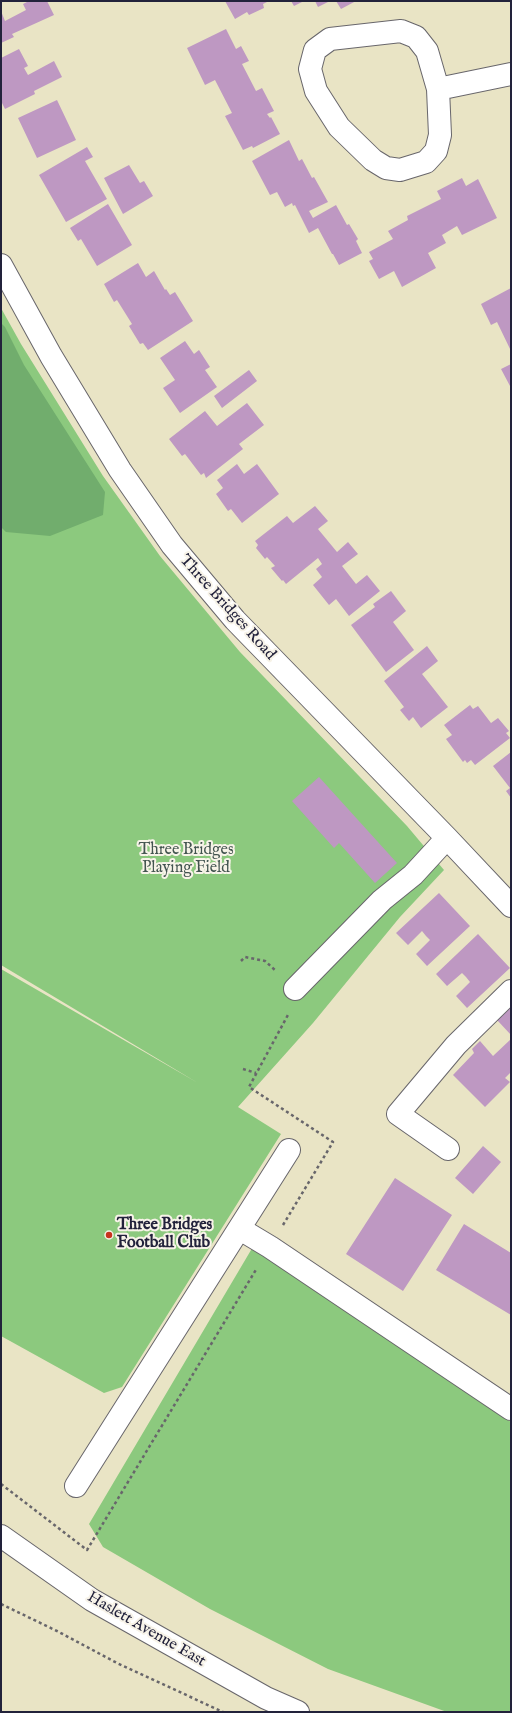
<!DOCTYPE html>
<html>
<head>
<meta charset="utf-8">
<style>
  body { margin:0 }
  #map { position:relative; width:512px; height:1713px; overflow:hidden; background:#e9e4c5; font-family:"IM FELL English",serif }
  canvas { display:block }
  .frame { position:absolute; inset:0; border:2px solid #22223b; pointer-events:none }
</style>
</head>
<body>
<div id="map">
<canvas width="512" height="1713"></canvas>
<div class="frame"></div>
</div>
<script>
const g = document.querySelector('canvas').getContext('2d');
g.lineJoin = 'round';
function fillPath(path, color) { g.fillStyle = color; g.fill(path, 'evenodd'); }
const shape = rows => new Path2D(rows.map(r => 'M' + r).join(''));
function strokePath(path, color, width, dash) { g.strokeStyle = color; g.lineWidth = width; g.lineCap = dash ? 'butt' : 'round'; g.setLineDash(dash || []); g.stroke(path); }
function drawText(font, color, halo, rows, align = 'center') {
  g.font = font + ' "IM FELL English",serif'; g.lineWidth = 4; g.setLineDash([]); g.textBaseline = 'middle'; g.strokeStyle = halo; g.fillStyle = color; for (const [text, x, y, turn = 0] of rows) {
    g.save(); g.translate(x, y); g.rotate((+turn || 0) * Math.PI / 180); g.textAlign = isNaN(turn) ? turn : align; if (halo) g.strokeText(text, 0, 0); g.fillText(text, 0, 0); g.restore();
  }
}
fillPath(shape([
  [1,308,21,344,103,476,160,556,240,652,407,826,444,870,400,917,313,1023,238,1107,281,1134,122,1387,104,1393,1,1336,1,969,198,1083,1,965],
  [254,1245,511,1422,511,1712,447,1712,328,1669,210,1609,103,1547,89,1524]
]), '#8cc97e');
fillPath(shape([
  [1,323,5,327,24,365,105,492,103,515,50,536,6,532,1,527]
]), '#71ad6d');
fillPath(shape([
  [29,1,47,1,54,15,12,34,14,37,1,43,1,11,5,21,26,10,23,4],
  [225,1,269,1,263,4,264,8,249,15,247,12,235,19],
  [291,1,304,1,294,6],
  [315,1,330,1,318,7],
  [336,1,356,1,341,9],
  [226,29,236,49,241,46,249,61,242,64,256,91,262,88,274,111,267,114,270,118,271,117,280,134,253,148,252,146,243,150,225,116,232,113,215,80,205,85,187,48],
  [19,49,28,66,24,68,28,75,54,61,62,77,34,91,35,94,5,109,1,101,1,58],
  [57,100,76,140,37,158,18,118],
  [289,140,299,161,302,159,312,178,314,177,328,202,309,211,313,218,336,205,347,225,349,224,358,239,356,241,362,253,339,265,333,254,332,254,318,228,309,233,295,205,293,206,292,203,285,207,277,192,270,195,252,161],
  [87,147,93,157,85,161,107,199,66,222,39,175],
  [129,165,140,183,144,181,153,196,123,214,104,178],
  [462,178,466,186,478,179,497,218,462,235,457,226,442,235,446,243,428,253,436,268,402,287,394,271,379,279,369,261,373,259,369,252,393,239,388,231,408,220,407,216,441,199,437,191],
  [108,204,132,245,97,266,81,239,78,241,70,228],
  [138,263,146,277,154,271,165,290,166,289,170,295,175,292,193,321,148,350,143,343,140,344,129,326,132,324,117,300,114,302,104,284],
  [511,288,511,351,497,322,491,325,481,304],
  [185,341,194,354,199,350,210,367,205,370,217,387,180,413,163,388,175,380,160,358],
  [511,364,511,386,510,386,501,369],
  [249,370,257,381,222,408,214,396],
  [247,403,264,425,239,444,243,449,206,478,204,473,201,475,185,454,182,456,169,439,205,411,217,426],
  [237,464,244,474,257,464,279,494,242,523,231,509,228,511,216,494,223,488,217,480],
  [315,506,328,521,318,529,337,552,348,542,358,554,342,566,356,584,367,575,380,591,349,616,336,599,329,605,313,585,322,577,316,569,322,564,318,558,286,584,283,580,282,581,271,568,275,566,267,557,265,559,256,548,258,545,255,541,287,516,293,523],
  [391,591,406,611,393,622,414,650,386,672,351,625,375,607,373,604],
  [427,646,438,661,422,674,448,707,421,728,413,717,409,721,400,710,404,707,384,681],
  [470,705,473,709,478,706,491,723,498,718,509,731,506,733,510,738,475,765,471,760,467,763,465,760,463,762,446,739,452,735,444,725],
  [511,752,511,798,506,791,510,788,493,766],
  [319,777,397,863,375,883,339,843,334,848,292,801],
  [439,893,470,926,427,966,416,954,430,940,426,936,422,931,408,945,396,933],
  [478,934,510,968,467,1008,456,996,470,982,466,977,462,973,447,986,436,974],
  [511,981,511,1035,484,1006],
  [511,1039,511,1072,505,1078,510,1082,485,1107,453,1075,474,1053,472,1049,480,1041,493,1056],
  [483,1146,501,1162,473,1194,455,1178],
  [395,1178,452,1215,403,1291,346,1254],
  [464,1224,511,1253,511,1315,436,1270]
]), '#be98c2');
const minor = shape([
  [401,31,416,37,427,51,438,89,440,135,436,151,426,162,400,170,386,168,373,160,339,127,316,91,310,69,315,50,330,39,401,31],
  [438,89,511,74],
  [1,265,51,356,120,470,172,545,235,620,447,838,511,906],
  [295,989,382,900,413,875,447,838],
  [448,1149,398,1114,456,1045,511,991],
  [240,1229,270,1247,511,1409],
  [76,1486,289,1150]
]);
const major = shape([
  [1,1536,92,1600,266,1698,298,1712]
]);
strokePath(minor, '#68666b', 24);
strokePath(major, '#68666b', 24);
strokePath(shape([
  [241,961,245,957,265,961,276,971],
  [243,1069,256,1073],
  [283,1225,333,1142,249,1087,289,1013],
  [1,1484,87,1550,257,1268],
  [1,1604,57,1631,117,1663,223,1712]
]), '#68666b', 2.5, [3, 3]);
strokePath(minor, '#fff', 22);
strokePath(major, '#fff', 22);
for (const [x, y, r, color] of [
  [109,1235,4,"#c8321e"]
]) { const dot = new Path2D(); dot.arc(x, y, r, 0, 2 * Math.PI); g.fillStyle = color; g.fill(dot); strokePath(dot, '#f7f3e8', 1.5); }
drawText('16px', '#22223b', '#f7f3e8', [
  ["Three Bridges Road",227,608,48],
  ["Haslett Avenue East",146,1630,30]
]);
drawText('16px', '#42544f', '#f7f3e8', [
  ["Three Bridges",186,851],
  ["Playing Field",186,869]
]);
drawText('bold 16px', '#22223b', '#f7f3e8', [
  ["Three Bridges",117,1226],
  ["Football Club",117,1244]
], 'left');
</script>
</body>
</html>
